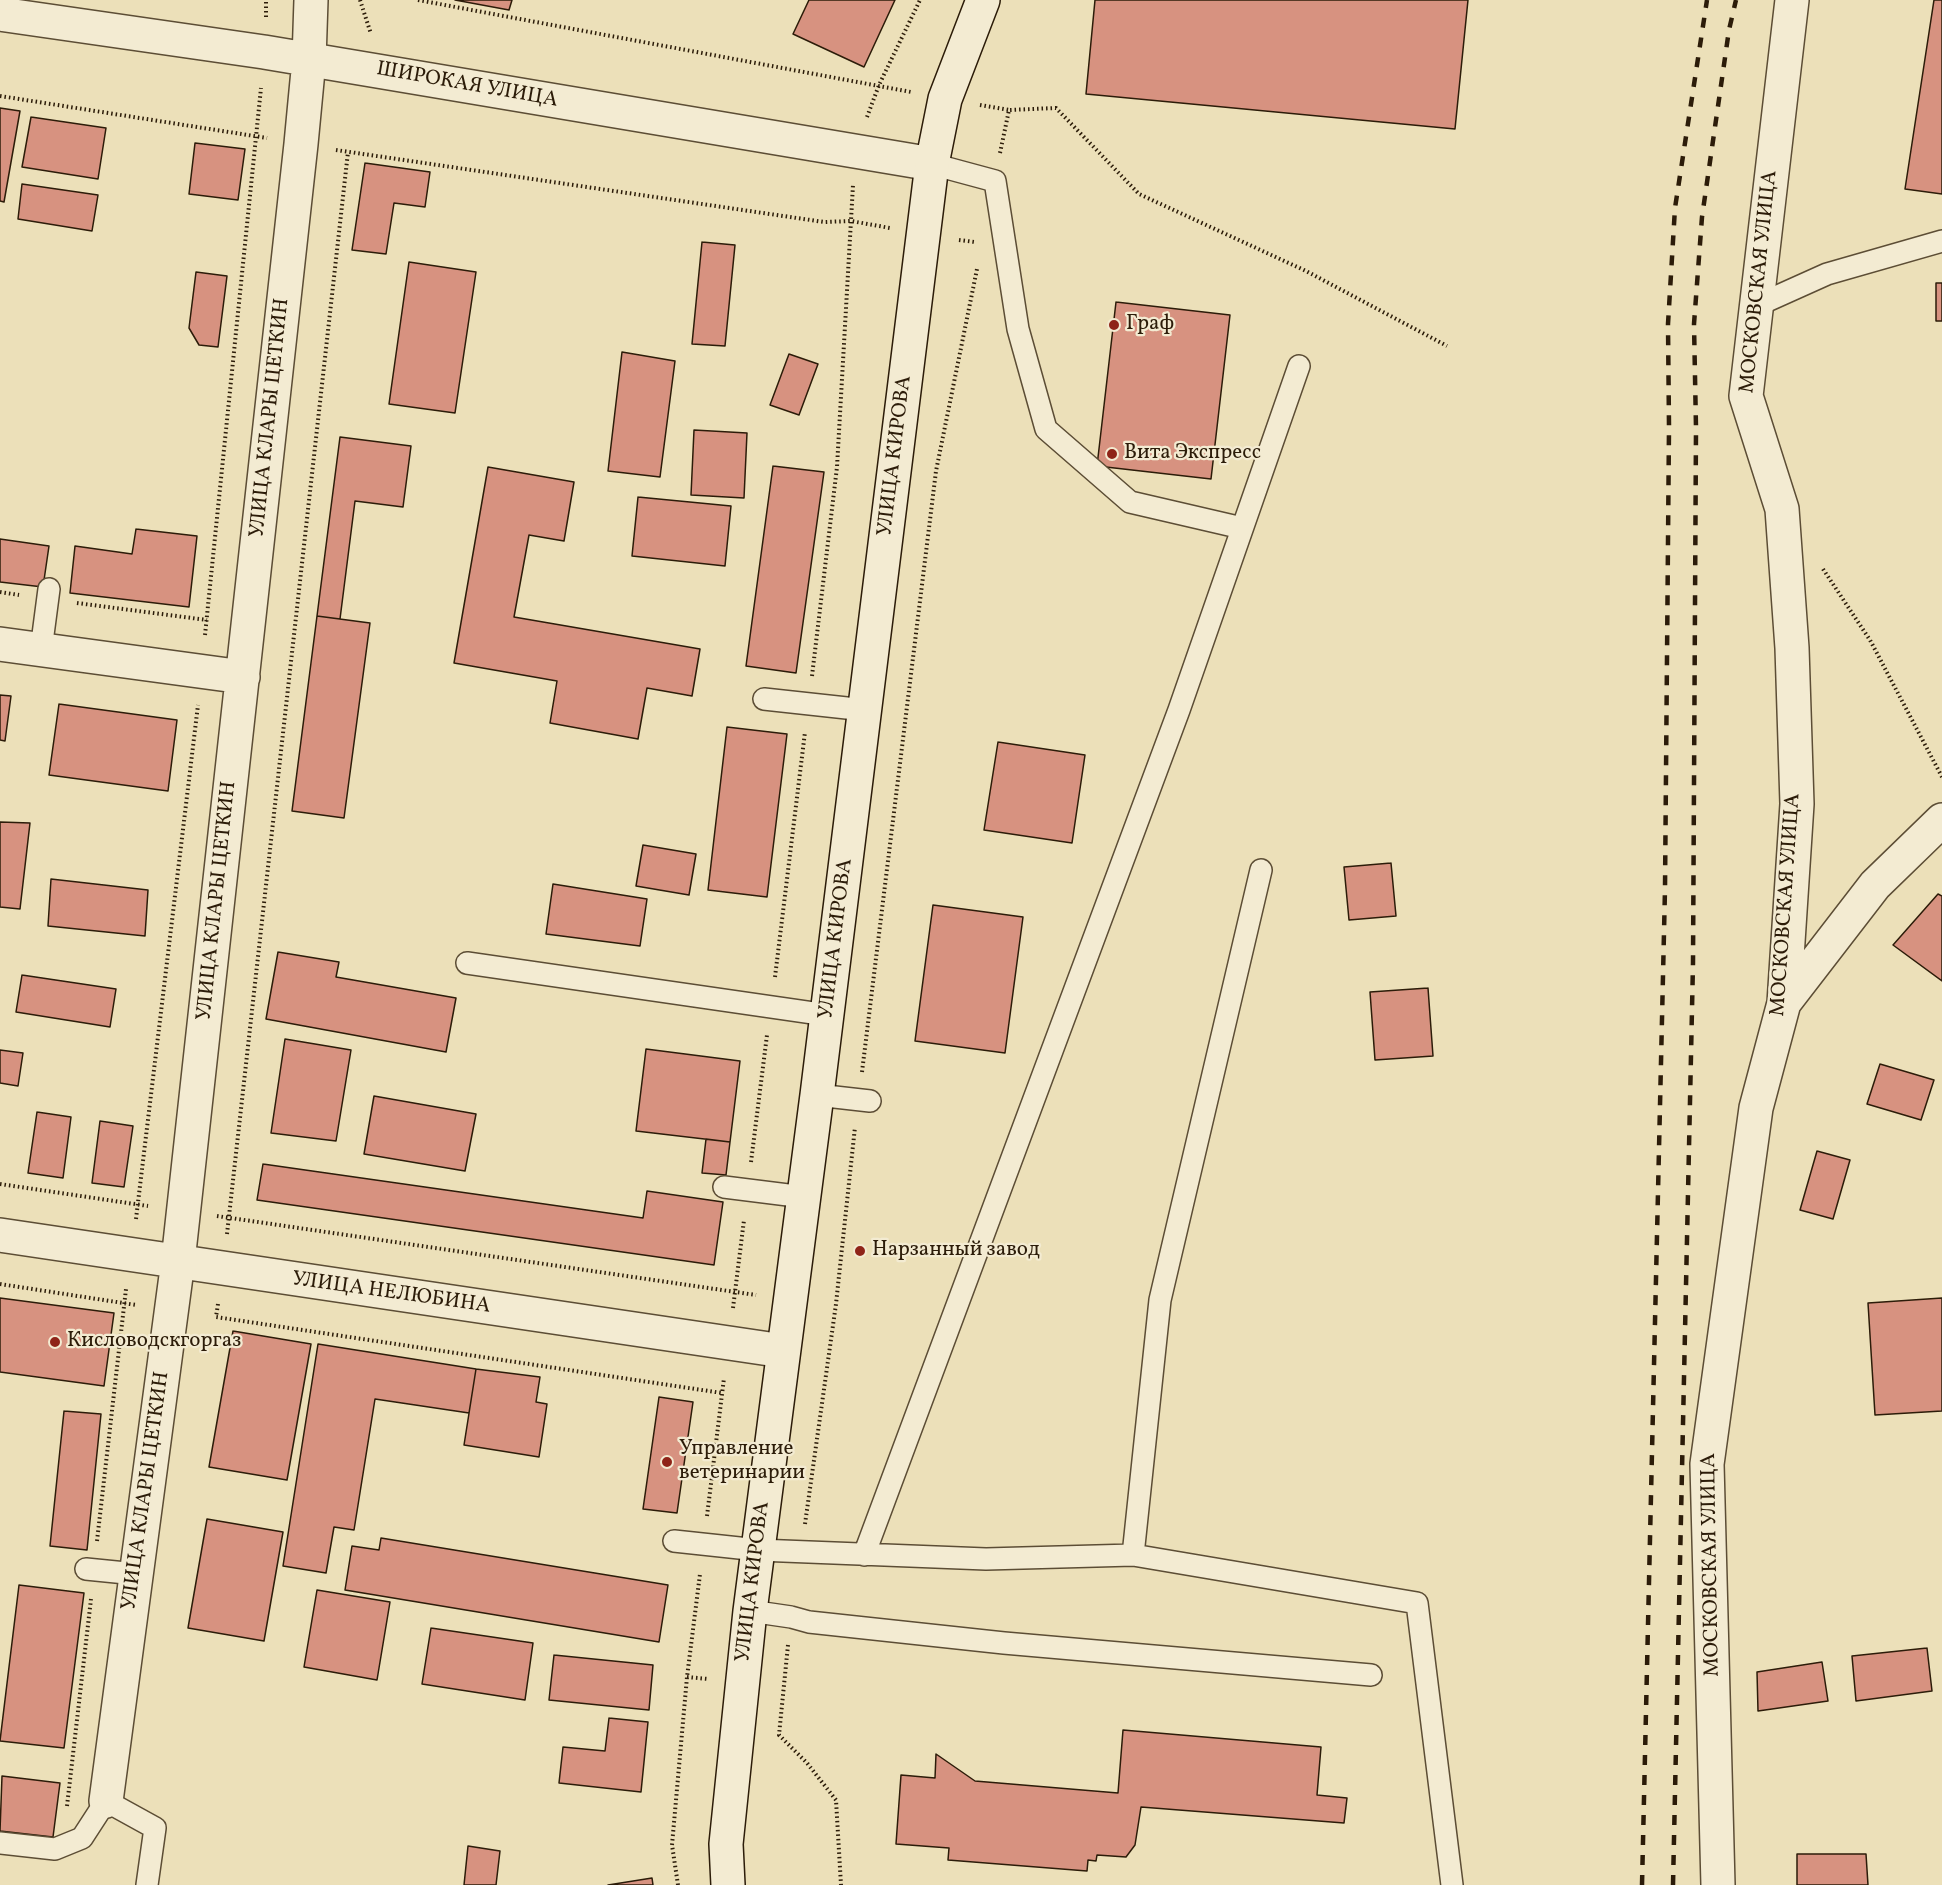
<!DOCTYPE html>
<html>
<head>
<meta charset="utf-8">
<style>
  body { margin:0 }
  canvas { display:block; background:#ece0b9 }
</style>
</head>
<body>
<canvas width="1942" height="1885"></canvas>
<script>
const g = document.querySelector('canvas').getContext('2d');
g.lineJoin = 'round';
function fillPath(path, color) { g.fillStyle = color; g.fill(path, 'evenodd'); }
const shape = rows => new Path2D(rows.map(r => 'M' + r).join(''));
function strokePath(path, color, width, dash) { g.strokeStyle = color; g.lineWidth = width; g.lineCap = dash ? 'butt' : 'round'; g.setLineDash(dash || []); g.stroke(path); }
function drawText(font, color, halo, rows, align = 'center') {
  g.font = font + ' Vollkorn,serif'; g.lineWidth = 4.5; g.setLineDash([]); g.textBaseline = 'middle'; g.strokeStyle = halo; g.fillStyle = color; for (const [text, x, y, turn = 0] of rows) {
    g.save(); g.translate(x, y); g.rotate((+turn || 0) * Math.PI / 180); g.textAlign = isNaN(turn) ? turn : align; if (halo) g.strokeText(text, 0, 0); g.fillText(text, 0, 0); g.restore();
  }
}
const building = shape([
  [455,0,512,0,509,10,455,0],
  [809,0,895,0,864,67,793,34,809,0],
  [1095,0,1468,0,1455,129,1086,94,1095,0],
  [1934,0,1942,0,1942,194,1905,189,1934,0],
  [0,108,20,111,4,202,0,201,0,108],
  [31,117,106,128,98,179,22,167,31,117],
  [195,143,245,149,238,200,189,194,195,143],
  [365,163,430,172,425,207,394,203,386,254,352,250,365,163],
  [22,184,98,195,92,231,18,219,22,184],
  [702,242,735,245,725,346,692,344,702,242],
  [409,262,476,272,455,413,389,404,409,262],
  [196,272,227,276,218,347,199,345,189,328,196,272],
  [1936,283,1942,283,1942,321,1936,321,1936,283],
  [1116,302,1230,315,1211,479,1097,466,1116,302],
  [622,352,675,361,660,477,608,471,622,352],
  [789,354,818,364,799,415,770,405,789,354],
  [694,430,747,433,744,498,691,495,694,430],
  [340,437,411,446,403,507,355,501,340,619,317,616,340,437],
  [773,466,824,472,796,673,746,666,773,466],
  [488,467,574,482,564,541,529,535,514,617,700,649,692,696,647,688,638,739,550,723,557,681,454,663,488,467],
  [638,497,731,506,725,566,632,556,638,497],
  [136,529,197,536,189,607,70,593,75,546,132,554,136,529],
  [0,539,49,546,43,587,0,582,0,539],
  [317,616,370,623,344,818,292,811,317,616],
  [0,695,11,696,5,741,0,740,0,695],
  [59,704,177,720,168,791,49,775,59,704],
  [727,727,787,734,767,897,708,890,727,727],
  [998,742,1085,755,1072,843,984,830,998,742],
  [0,822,30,823,20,909,0,907,0,822],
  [643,845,696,854,689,895,636,886,643,845],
  [1391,863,1396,916,1349,920,1344,867,1391,863],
  [51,879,148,890,145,936,48,926,51,879],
  [553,884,647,899,640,946,546,934,553,884],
  [1938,894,1942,896,1942,981,1893,945,1938,894],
  [933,905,1023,917,1005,1053,915,1041,933,905],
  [278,952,339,962,336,977,456,998,446,1052,266,1019,278,952],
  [22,975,116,989,110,1027,16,1012,22,975],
  [1428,988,1433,1056,1375,1060,1370,992,1428,988],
  [285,1039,351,1050,336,1141,271,1133,285,1039],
  [646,1049,740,1061,730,1142,636,1131,646,1049],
  [0,1050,23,1053,18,1086,0,1083,0,1050],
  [1880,1064,1934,1080,1921,1120,1867,1104,1880,1064],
  [374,1096,476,1114,465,1171,364,1154,374,1096],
  [37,1112,71,1117,63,1178,28,1173,37,1112],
  [100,1121,133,1126,124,1187,92,1183,100,1121],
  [706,1139,730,1142,726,1175,702,1173,706,1139],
  [1817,1151,1850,1160,1833,1219,1800,1210,1817,1151],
  [263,1164,643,1218,647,1191,723,1202,714,1265,257,1200,263,1164],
  [0,1298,114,1313,104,1386,0,1372,0,1298],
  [1942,1298,1942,1411,1875,1415,1868,1303,1942,1298],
  [233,1331,311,1344,287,1480,209,1467,233,1331],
  [318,1344,476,1369,469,1413,375,1399,354,1530,334,1527,326,1573,283,1566,318,1344],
  [476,1369,540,1377,536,1402,547,1404,539,1457,464,1445,476,1369],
  [659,1397,693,1402,677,1513,643,1509,659,1397],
  [64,1411,101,1414,87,1550,50,1546,64,1411],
  [207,1519,283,1532,264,1641,188,1628,207,1519],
  [381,1538,668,1585,659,1642,345,1590,352,1546,379,1550,381,1538],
  [19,1585,84,1593,64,1748,0,1741,19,1585],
  [317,1590,390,1602,377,1680,304,1667,317,1590],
  [431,1628,533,1643,525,1700,422,1684,431,1628],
  [1927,1648,1932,1691,1856,1701,1852,1656,1927,1648],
  [554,1655,653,1665,649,1710,549,1700,554,1655],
  [1822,1662,1828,1701,1758,1711,1757,1672,1822,1662],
  [609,1718,648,1722,641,1792,559,1783,563,1747,605,1751,609,1718],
  [1123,1730,1321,1747,1317,1795,1347,1798,1344,1823,1141,1807,1135,1845,1126,1857,1097,1855,1096,1861,1088,1860,1087,1871,948,1860,949,1848,896,1844,901,1775,935,1778,936,1754,975,1781,1118,1793,1123,1730],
  [2,1776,60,1783,53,1837,0,1831,2,1776],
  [468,1846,500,1851,496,1885,464,1885,468,1846],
  [1797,1854,1866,1854,1868,1885,1797,1885,1797,1854],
  [652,1878,653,1885,608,1885,652,1878]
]);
fillPath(building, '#d79280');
strokePath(building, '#2c1c09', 1.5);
const lane = shape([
  [932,164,995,181,1018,329,1046,429,1130,502,1242,528],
  [1758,305,1827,274,1942,241],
  [41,650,49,589],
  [764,699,865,710],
  [467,963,827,1015],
  [817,1095,870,1101],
  [724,1187,804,1197],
  [674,1541,758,1550,986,1559,1133,1555,1160,1300,1261,870],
  [864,1555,1179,710,1299,366],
  [1133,1555,1417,1603,1452,1885],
  [86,1569,136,1574],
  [750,1611,791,1617,809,1622,1004,1643,1371,1675],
  [0,1843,55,1849,82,1838,106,1801,155,1828,147,1885]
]);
const street = shape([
  [0,14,264,52,932,164],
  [0,644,243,677],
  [1784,1003,1875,885,1942,820],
  [0,1235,783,1351],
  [106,1801,178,1261,301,144,309,60,311,0],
  [1718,1885,1707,1464,1756,1108,1784,1003,1797,804,1792,648,1782,509,1746,396,1792,0]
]);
const secondary = shape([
  [728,1885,726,1844,750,1611,817,1095,932,164,945,99,983,0]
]);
strokePath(lane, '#5c4d35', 24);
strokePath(street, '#5c4d35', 36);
strokePath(secondary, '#2c1c09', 36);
strokePath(shape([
  [360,0,371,34],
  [418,0,911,92],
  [266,17,266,0],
  [0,96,267,138],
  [980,105,1009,110],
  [867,117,879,85,920,0],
  [336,150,824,222,851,221,890,228],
  [1000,153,1009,110,1056,108,1139,194,1306,271,1447,346],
  [959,240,975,242],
  [1823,569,1870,640,1942,777],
  [0,592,19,595],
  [77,603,207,620],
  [205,635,261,88],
  [812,676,837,467,853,185],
  [775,977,805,732],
  [862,1072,936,471,977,269],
  [751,1162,767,1035],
  [0,1184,148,1206],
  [217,1216,756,1295],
  [136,1219,198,705],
  [227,1234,348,152],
  [0,1284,136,1305],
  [218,1304,216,1317,722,1393],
  [733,1308,744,1220],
  [707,1516,724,1378],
  [805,1524,836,1304,855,1127],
  [97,1541,126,1289],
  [788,1645,779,1735,807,1763,836,1800,841,1885],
  [687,1677,708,1679],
  [67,1806,91,1599],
  [678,1885,672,1845,687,1677,700,1574]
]), '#2c1c09', 4, [1.5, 3]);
strokePath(lane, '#f3ebd2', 21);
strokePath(street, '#f3ebd2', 33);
strokePath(secondary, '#f3ebd2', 33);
strokePath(shape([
  [1642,1885,1665,889,1669,427,1668,324,1675,208,1707,0],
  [1673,1885,1693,963,1696,428,1694,324,1702,217,1729,30,1736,0]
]), '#2c1c09', 4.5, [10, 10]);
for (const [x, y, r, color] of [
  [1114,325,6,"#8f2418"],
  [1112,454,6,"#8f2418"],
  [860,1251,6,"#8f2418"],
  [55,1342,6,"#8f2418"],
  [667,1462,6,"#8f2418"]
]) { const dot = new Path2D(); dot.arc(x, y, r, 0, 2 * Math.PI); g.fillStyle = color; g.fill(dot); strokePath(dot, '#f3ebd2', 2); }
drawText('21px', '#2c1c09', '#f3ebd2', [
  ["ШИРОКАЯ УЛИЦА",467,86,10],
  ["МОСКОВСКАЯ УЛИЦА",1760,282,-84],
  ["УЛИЦА КЛАРЫ ЦЕТКИН",271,418,-84],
  ["УЛИЦА КИРОВА",896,456,-83],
  ["УЛИЦА КЛАРЫ ЦЕТКИН",218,901,-84],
  ["МОСКОВСКАЯ УЛИЦА",1787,905,-86],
  ["УЛИЦА КИРОВА",837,939,-83],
  ["УЛИЦА НЕЛЮБИНА",391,1294,8],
  ["УЛИЦА КЛАРЫ ЦЕТКИН",147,1491,-82],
  ["МОСКОВСКАЯ УЛИЦА",1712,1565,-91],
  ["УЛИЦА КИРОВА",754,1582,-83]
]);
drawText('21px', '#2c1c09', '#f3ebd2', [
  ["Граф",1126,325],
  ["Вита Экспресс",1124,454],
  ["Нарзанный завод",872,1251],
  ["Кисловодскгоргаз",67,1342],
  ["Управление",679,1450],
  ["ветеринарии",679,1474]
], 'left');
</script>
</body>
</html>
